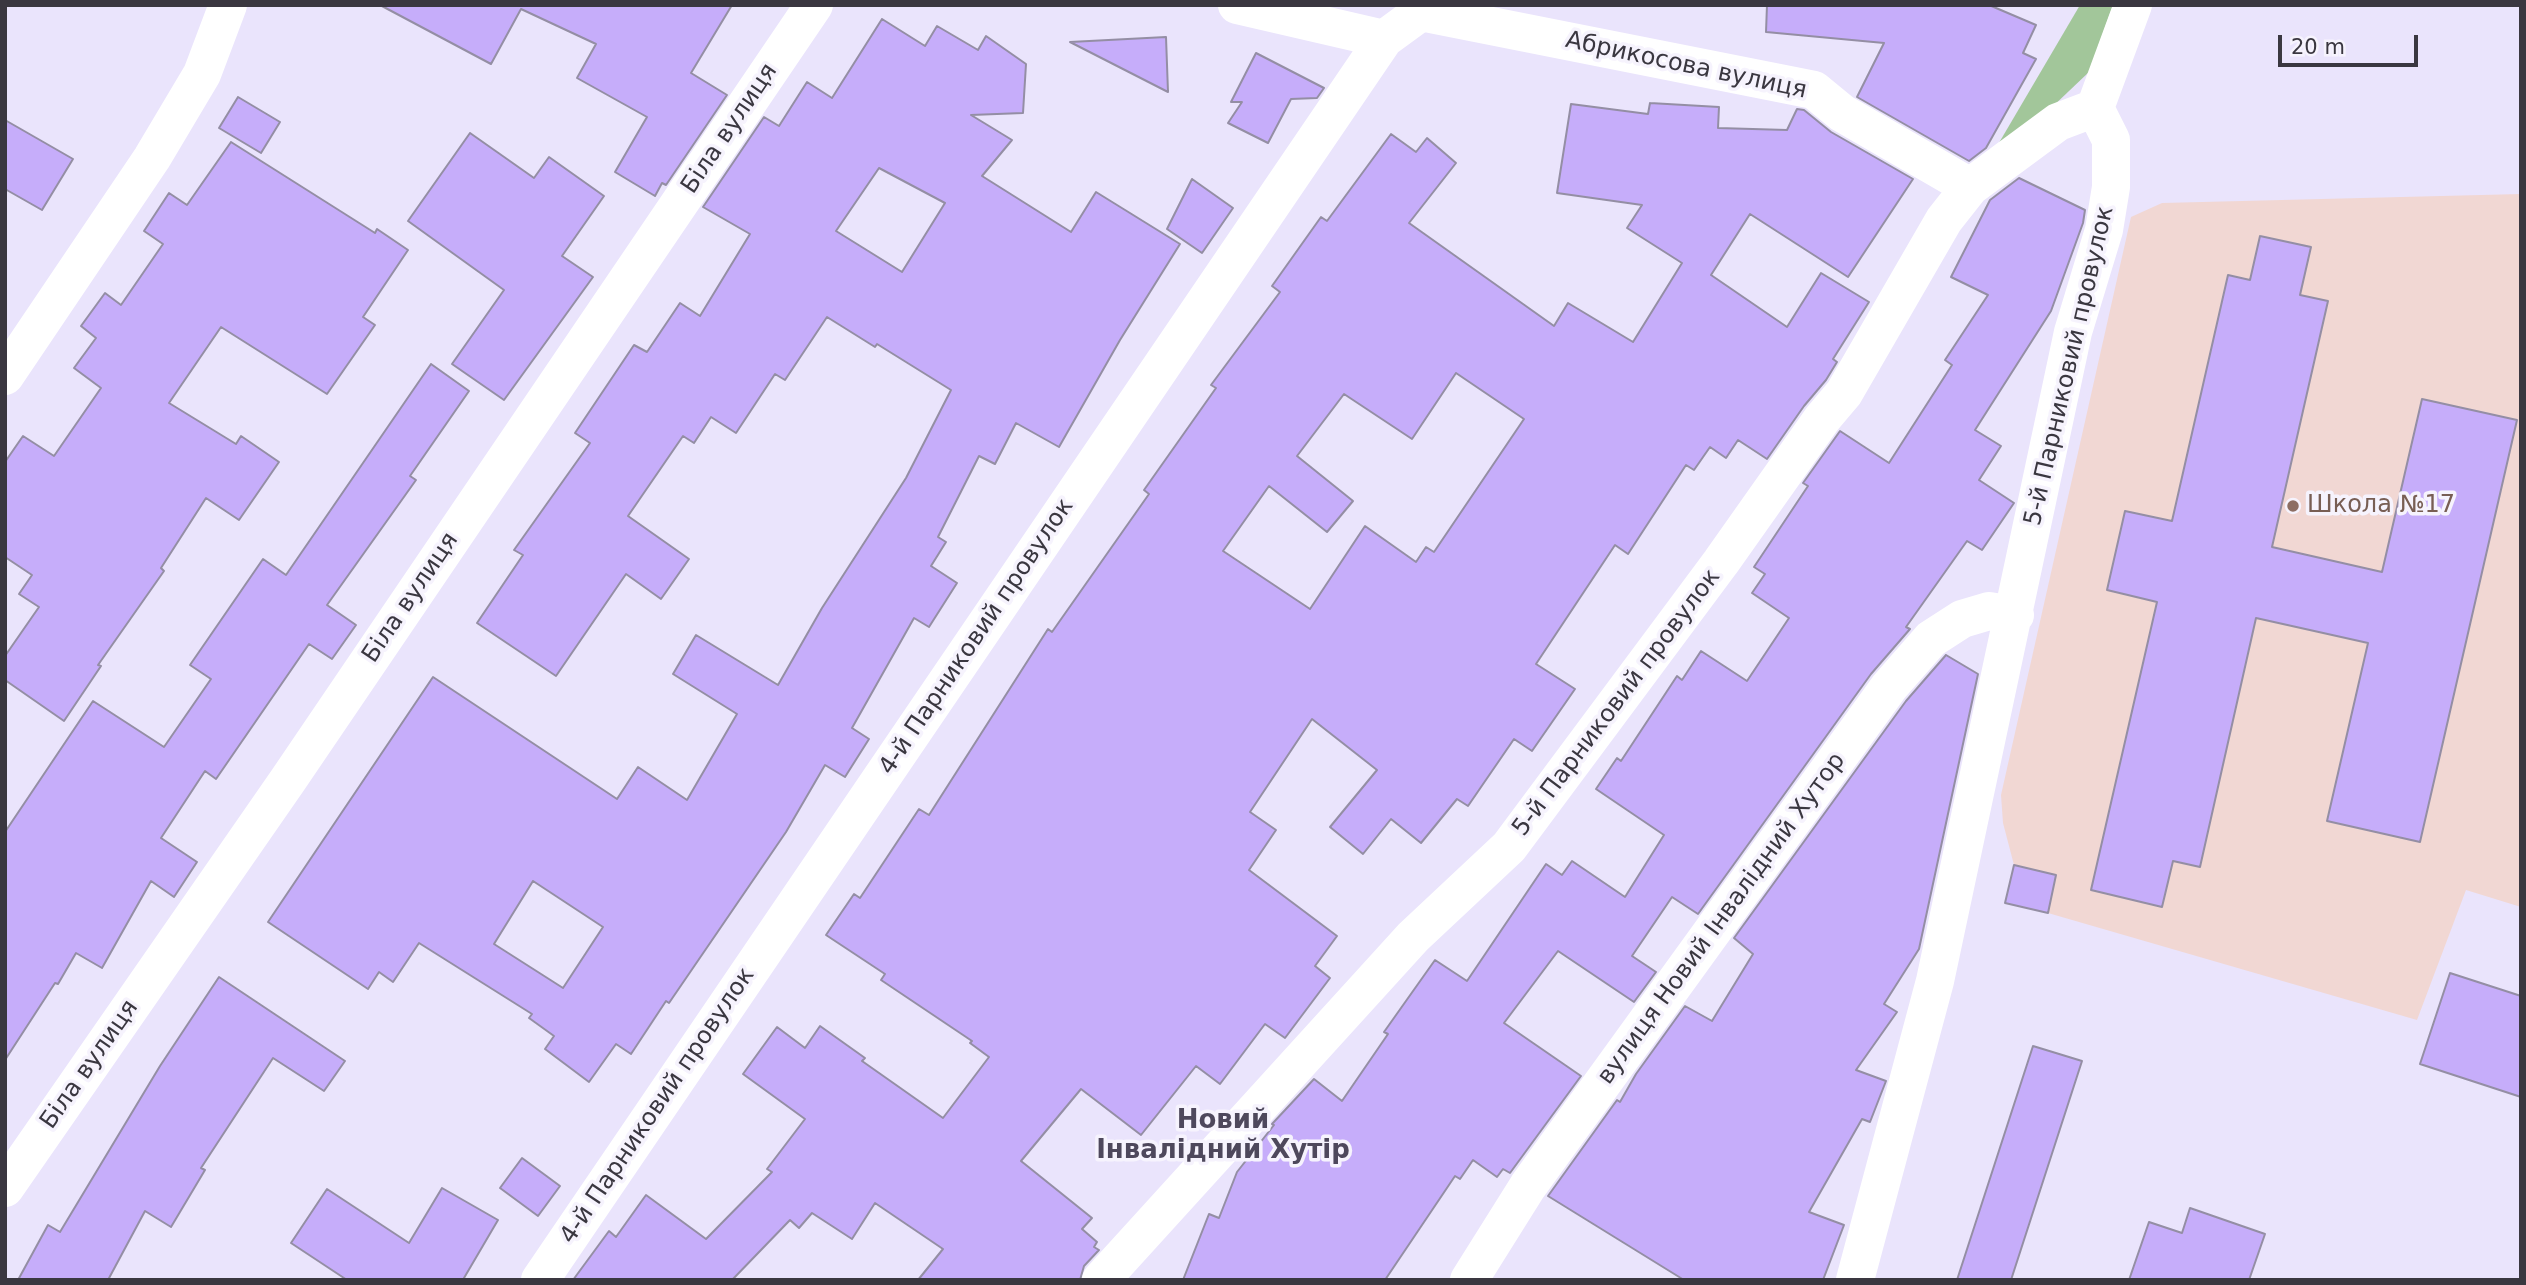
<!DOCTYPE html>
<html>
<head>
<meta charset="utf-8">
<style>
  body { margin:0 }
  #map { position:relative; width:2526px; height:1285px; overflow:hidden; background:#eae4fc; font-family:"DejaVu Sans",sans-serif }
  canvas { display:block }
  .frame { position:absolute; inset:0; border:7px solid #3a3740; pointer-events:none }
  .scale { position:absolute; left:2278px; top:35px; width:140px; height:32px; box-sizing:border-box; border:4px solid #3a3740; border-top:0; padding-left:9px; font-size:21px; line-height:24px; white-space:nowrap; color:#3a3740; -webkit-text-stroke:5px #f6f3fd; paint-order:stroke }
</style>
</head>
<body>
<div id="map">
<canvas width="2526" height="1285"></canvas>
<div class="frame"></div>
<div class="scale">20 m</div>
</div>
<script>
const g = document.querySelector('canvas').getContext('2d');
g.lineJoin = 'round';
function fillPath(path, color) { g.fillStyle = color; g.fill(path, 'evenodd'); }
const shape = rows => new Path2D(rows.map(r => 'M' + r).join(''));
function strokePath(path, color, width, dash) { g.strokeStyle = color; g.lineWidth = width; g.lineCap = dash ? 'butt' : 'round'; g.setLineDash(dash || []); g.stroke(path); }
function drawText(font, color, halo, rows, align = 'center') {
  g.font = font + ' "DejaVu Sans",sans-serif'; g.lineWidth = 7; g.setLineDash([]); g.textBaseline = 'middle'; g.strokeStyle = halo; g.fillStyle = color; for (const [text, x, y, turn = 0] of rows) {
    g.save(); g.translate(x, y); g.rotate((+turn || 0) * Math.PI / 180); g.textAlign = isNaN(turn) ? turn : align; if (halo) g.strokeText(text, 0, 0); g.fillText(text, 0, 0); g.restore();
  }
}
fillPath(shape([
  [2521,194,2521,907,2466,890,2417,1020,2048,913,2005,903,2014,865,2003,823,2001,795,2131,217,2162,203]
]), '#f1d7d3');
fillPath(shape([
  [2080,5,2113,5,2089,72,2008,149,1993,153]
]), '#a2c69a');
const building = shape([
  [380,5,732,5,691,73,727,95,666,185,662,183,655,196,615,172,647,117,577,78,596,44,521,9,491,64,380,5],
  [1767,5,1989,5,2036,25,2023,53,2036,59,1986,148,1969,161,1857,97,1884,43,1766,32,1767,5],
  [882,19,925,46,937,26,978,50,986,36,1026,64,1023,113,971,115,1012,140,982,176,1071,232,1096,192,1180,244,1120,340,1059,447,1016,423,995,464,979,456,938,537,946,542,931,566,957,583,929,627,914,618,852,728,869,739,845,777,825,765,786,832,669,1003,666,1001,631,1054,616,1044,589,1082,545,1049,554,1036,529,1018,532,1014,419,943,393,982,379,972,368,989,268,922,433,677,617,799,638,767,687,800,737,714,673,674,696,635,778,685,822,608,906,478,951,390,877,344,875,347,827,317,785,380,775,374,736,433,711,417,694,443,683,436,628,516,689,559,661,599,626,574,556,676,477,623,523,555,514,550,590,443,575,433,634,345,647,352,680,303,700,316,750,234,703,207,764,117,779,126,807,82,832,98,882,19],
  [879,168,945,203,902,272,836,231,879,168],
  [533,881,603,927,563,988,494,944,533,881],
  [1166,37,1168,92,1070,42,1166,37],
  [1256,53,1324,88,1317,98,1291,99,1268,143,1228,123,1242,102,1231,102,1256,53],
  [238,97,280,122,261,153,219,128,238,97],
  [1650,103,1719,107,1718,128,1787,130,1797,109,1804,110,1831,132,1913,179,1848,277,1750,214,1711,275,1787,327,1821,273,1869,302,1833,359,1837,362,1826,380,1804,406,1767,459,1738,440,1726,458,1710,447,1694,470,1686,465,1628,554,1615,545,1536,664,1575,689,1532,751,1514,739,1468,806,1457,799,1421,843,1391,819,1363,854,1330,827,1377,770,1312,719,1250,812,1276,830,1249,870,1337,936,1315,966,1330,978,1285,1038,1265,1024,1220,1084,1196,1066,1141,1135,1081,1089,1021,1161,1092,1218,1082,1229,1097,1242,1094,1247,1099,1250,1084,1266,1080,1280,918,1280,943,1249,875,1203,852,1239,812,1213,799,1228,790,1220,732,1280,573,1280,609,1231,616,1237,646,1195,706,1239,772,1172,767,1169,805,1119,743,1074,777,1027,805,1048,820,1026,865,1058,862,1061,943,1118,989,1057,970,1043,972,1041,881,980,885,974,826,935,854,894,860,898,919,809,929,815,1048,629,1052,632,1149,494,1144,490,1216,388,1211,385,1280,292,1272,286,1321,217,1327,221,1391,134,1416,152,1427,138,1456,163,1409,223,1554,326,1568,303,1633,342,1682,263,1627,228,1642,205,1557,193,1571,104,1648,114,1650,103],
  [1456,373,1524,419,1434,552,1426,547,1416,562,1365,526,1310,609,1223,551,1269,486,1327,532,1353,501,1297,456,1344,394,1412,439,1456,373],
  [5,120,73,159,42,210,5,189,5,120],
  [470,133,534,178,549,157,604,196,562,256,593,277,504,400,452,364,504,290,408,221,470,133],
  [231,142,375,233,377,229,408,250,363,317,375,325,327,394,221,327,169,403,236,444,241,436,279,462,239,520,206,498,161,568,164,571,98,665,101,666,64,721,5,680,5,656,39,607,19,594,32,575,5,557,5,462,23,436,54,456,101,388,74,368,96,338,81,326,105,293,121,305,163,244,144,231,169,193,187,205,231,142],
  [2019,178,2085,210,2083,223,2051,311,1975,430,2001,446,1979,480,2014,503,1982,550,1967,541,1906,627,1910,629,1871,674,1698,914,1672,897,1632,956,1656,972,1634,1002,1558,951,1504,1023,1581,1076,1510,1173,1503,1169,1497,1177,1473,1160,1460,1179,1455,1176,1385,1280,1183,1280,1209,1214,1219,1218,1237,1172,1274,1125,1272,1124,1314,1079,1342,1101,1388,1034,1384,1032,1435,960,1467,981,1546,864,1562,875,1572,861,1625,897,1664,835,1596,789,1617,758,1621,761,1677,676,1682,680,1701,651,1747,681,1789,618,1752,593,1765,574,1754,567,1808,486,1803,483,1840,431,1889,463,1952,365,1945,360,1988,295,1951,277,1990,200,2019,178],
  [1192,179,1233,208,1202,253,1167,229,1192,179],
  [2260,236,2311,247,2300,295,2328,301,2272,547,2382,572,2422,399,2517,420,2420,842,2327,821,2368,643,2256,618,2200,867,2173,861,2162,907,2091,890,2157,602,2107,590,2125,511,2172,521,2228,275,2250,280,2260,236],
  [431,364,469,391,410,476,416,480,327,605,356,625,332,659,309,644,216,779,205,771,161,838,197,862,174,897,151,881,102,968,76,953,58,984,55,983,5,1060,5,832,93,701,164,747,211,679,190,665,263,559,286,575,431,364],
  [1946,655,1978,674,1919,949,1884,1004,1897,1012,1856,1070,1886,1081,1870,1122,1862,1119,1809,1212,1844,1225,1823,1280,1684,1280,1548,1196,1617,1100,1620,1102,1636,1074,1685,1006,1712,1021,1753,954,1734,938,1906,701,1946,655],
  [2014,865,2056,875,2048,913,2005,903,2014,865],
  [2450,973,2521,996,2521,1097,2420,1064,2450,973],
  [219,977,345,1061,324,1091,273,1058,201,1168,205,1170,171,1227,145,1211,108,1280,18,1280,48,1225,60,1232,160,1066,219,977],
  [2033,1046,2082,1061,2011,1280,1957,1280,2033,1046],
  [522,1158,560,1186,538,1216,500,1188,522,1158],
  [442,1188,498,1220,464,1278,466,1280,347,1280,291,1243,327,1189,409,1243,442,1188],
  [2190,1208,2265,1234,2249,1280,2129,1280,2149,1222,2182,1233,2190,1208]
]);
fillPath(building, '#c6adfa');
strokePath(building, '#948ea4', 2);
strokePath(shape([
  [1237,5,1384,39],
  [1421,12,1814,90,1842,113,1970,187],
  [5,376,152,158,202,74,228,5],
  [5,1188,288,780,814,5],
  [540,1280,1384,39,1421,12,1425,5],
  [1101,1280,1413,937,1509,847,1721,562,1822,419,1844,393,1944,220,1970,187,2058,122,2095,108],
  [1469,1280,1528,1186,1889,687,1931,639,1962,619,1989,611,2015,615],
  [1855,1280,1935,981,2073,332,2104,230,2111,187,2111,140,2095,108,2133,5]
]), '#fff', 38);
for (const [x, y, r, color] of [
  [2293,506,7,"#8d6e63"]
]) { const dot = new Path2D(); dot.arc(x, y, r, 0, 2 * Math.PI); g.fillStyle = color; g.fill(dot); strokePath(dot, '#f6f3fd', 2.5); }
drawText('24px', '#3a3740', '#f6f3fd', [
  ["Абрикосова вулиця",1686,66,12],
  ["Біла вулиця",730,129,-56],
  ["5-й Парниковий провулок",2070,366,-77],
  ["Біла вулиця",411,598,-56],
  ["4-й Парниковий провулок",977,637,-56],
  ["5-й Парниковий провулок",1617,703,-53],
  ["вулиця Новий Інвалідний Хутор",1722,919,-54],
  ["Біла вулиця",90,1065,-55],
  ["4-й Парниковий провулок",658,1106,-56]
]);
drawText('24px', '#785e54', '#f6f3fd', [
  ["Школа №17",2307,506]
], 'left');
drawText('bold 26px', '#4e485c', '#f6f3fd', [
  ["Новий",1223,1121],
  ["Інвалідний Хутір",1223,1151]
]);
</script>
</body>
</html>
